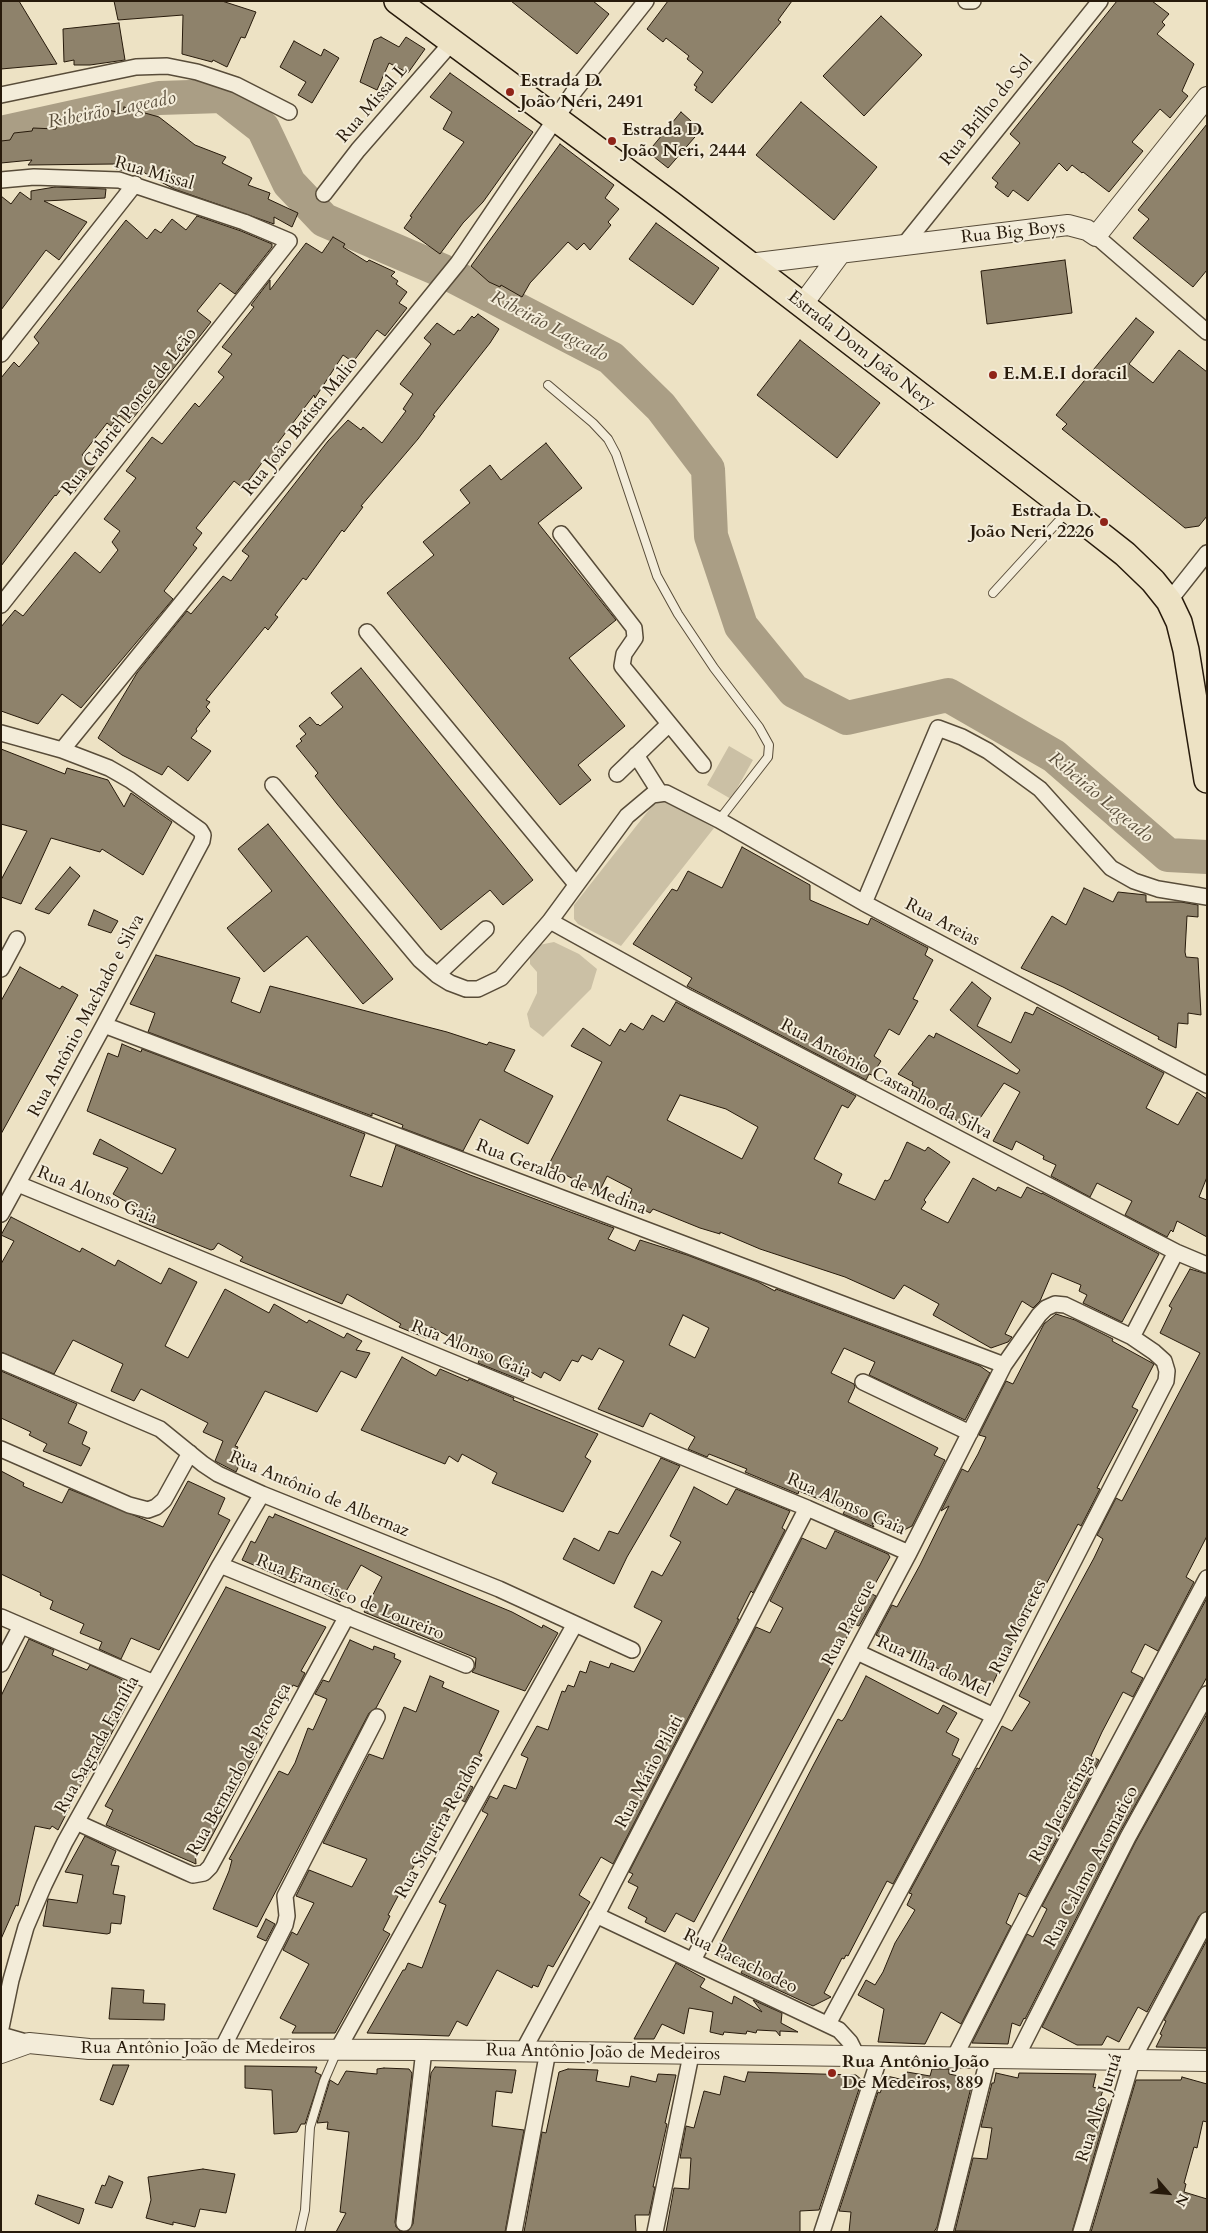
<!DOCTYPE html>
<html>
<head>
<meta charset="utf-8">
<style>
  body { margin:0 }
  #map { position:relative; width:1208px; height:2233px; overflow:hidden; background:#ede2c4; font-family:Cardo,serif }
  canvas { display:block }
  .frame { position:absolute; inset:0; border:2px solid #271a0b; pointer-events:none }
  .north { position:absolute; left:1143px; top:2168px; width:50px; height:50px; -webkit-text-stroke:4px #f3ecd9; paint-order:stroke; rotate:117deg; font-size:14px; font-weight:700; line-height:20px; text-align:center; color:#271a0b }
  .north::after { content:''; display:block; margin:auto; width:18px; height:22px; background:#271a0b; clip-path:polygon(50% 0,100% 100%,50% 72%,0 100%) }
</style>
</head>
<body>
<div id="map">
<canvas width="1208" height="2233"></canvas>
<div class="frame"></div>
<div class="north">N</div>
</div>
<script>
const g = document.querySelector('canvas').getContext('2d');
g.lineJoin = 'round';
function fillPath(path, color) { g.fillStyle = color; g.fill(path, 'evenodd'); }
const shape = rows => new Path2D(rows.map(r => 'M' + r).join(''));
function strokePath(path, color, width, dash) { g.strokeStyle = color; g.lineWidth = width; g.lineCap = dash ? 'butt' : 'round'; g.setLineDash(dash || []); g.stroke(path); }
function drawText(font, color, halo, rows, align = 'center') {
  g.font = font + ' Cardo,serif'; g.lineWidth = 4; g.setLineDash([]); g.textBaseline = 'middle'; g.strokeStyle = halo; g.fillStyle = color; for (const [text, x, y, turn = 0] of rows) {
    g.save(); g.translate(x, y); g.rotate((+turn || 0) * Math.PI / 180); g.textAlign = isNaN(turn) ? turn : align; if (halo) g.strokeText(text, 0, 0); g.fillText(text, 0, 0); g.restore();
  }
}
fillPath(shape([
  [729,746,753,760,731,799,707,785],
  [659,802,667,802,714,828,621,946,578,924,574,919,574,905,652,806],
  [554,942,579,954,597,969,591,989,543,1037,530,1027,527,1014,537,993,537,972,530,964,530,953,539,945]
]), '#cbc0a5');
strokePath(shape([
  [1,133,159,98,222,96,263,128,289,183,324,220,443,271,611,358,661,407,708,469,711,536,741,626,794,691,847,718,948,695,1054,756,1168,855,1207,857]
]), '#aa9e85', 34);
const building = shape([
  [1,1,19,1,57,64,1,69,1,1],
  [114,1,222,1,256,12,245,38,241,37,227,67,213,60,212,62,182,54,183,15,118,20,114,1],
  [511,1,593,1,609,14,577,54,511,1],
  [668,1,792,1,778,20,781,22,712,103,695,90,697,87,694,85,703,72,687,59,689,56,666,38,663,42,647,29,668,1],
  [1117,1,1152,1,1169,14,1162,22,1165,25,1157,34,1194,64,1182,91,1188,96,1170,118,1160,109,1132,142,1143,151,1109,192,1083,172,1082,173,1072,165,1067,171,1059,163,1028,201,1013,190,1008,197,995,187,998,183,992,178,1020,143,1010,134,1117,1],
  [881,16,922,55,864,116,823,76,881,16],
  [119,23,125,60,90,65,74,65,74,60,64,62,63,29,119,23],
  [381,37,399,47,406,37,425,49,408,73,389,63,377,90,360,82,374,40,381,37],
  [294,41,321,56,324,49,339,58,312,103,298,95,306,82,280,67,294,41],
  [450,73,533,132,483,202,463,223,440,254,404,228,412,217,410,216,464,142,443,129,452,112,430,97,450,73],
  [801,102,877,167,834,220,756,155,801,102],
  [124,107,159,117,195,145,226,157,222,163,252,178,248,185,270,193,268,199,298,213,292,227,274,217,274,224,174,189,141,171,140,174,116,169,115,164,28,165,32,160,1,163,1,141,10,140,14,133,32,131,33,128,56,129,56,120,95,115,96,108,123,113,124,107],
  [681,112,701,130,668,168,648,152,681,112],
  [1207,124,1207,270,1193,287,1133,238,1149,219,1138,210,1207,124],
  [560,144,614,185,605,198,619,209,608,222,611,225,590,250,584,243,577,250,568,242,530,283,522,297,501,285,500,287,489,282,471,266,560,144],
  [55,187,106,189,105,198,44,201,87,222,59,260,46,250,1,310,1,196,11,204,20,192,31,200,31,191,55,187],
  [197,216,241,231,272,244,272,247,235,294,220,283,197,311,211,322,200,336,129,423,119,415,111,426,107,423,82,455,95,466,73,494,62,488,56,496,55,495,1,566,1,378,14,362,19,367,39,343,34,337,126,220,147,239,155,229,161,233,172,219,186,230,197,216],
  [656,223,719,268,693,305,629,259,656,223],
  [333,237,345,244,343,247,367,262,369,260,395,272,391,276,398,281,396,284,407,292,399,303,407,308,385,336,377,330,353,362,343,355,315,398,314,395,277,444,286,452,275,466,264,460,243,488,234,481,196,528,202,533,193,545,197,548,164,591,173,599,81,708,62,694,38,724,1,711,1,627,15,610,23,616,75,552,100,573,118,550,112,542,120,531,104,519,136,478,126,471,152,437,162,444,195,403,199,407,224,377,218,372,232,354,222,347,254,307,251,305,270,280,270,290,306,243,322,253,333,237],
  [1065,260,1072,313,987,324,981,271,1065,260],
  [478,314,499,329,490,343,433,415,435,416,418,439,361,506,363,507,344,532,342,530,306,580,303,578,275,615,278,617,268,630,265,627,206,700,210,702,206,707,210,711,196,729,197,731,191,738,211,751,188,781,168,766,162,775,122,755,98,738,137,673,187,611,191,614,223,576,231,581,249,556,242,551,328,441,348,420,361,430,363,427,382,443,406,411,403,409,413,394,400,384,431,344,424,338,437,323,454,335,458,330,460,331,472,316,474,318,478,314],
  [1136,318,1154,332,1129,364,1153,383,1179,350,1207,372,1207,516,1199,526,1185,528,1062,429,1067,424,1056,415,1136,318],
  [800,340,880,403,837,458,757,395,800,340],
  [546,443,582,488,538,523,616,620,569,658,625,726,578,765,591,780,560,805,387,593,434,555,423,542,470,503,460,490,490,465,501,480,546,443],
  [361,668,533,880,503,905,490,890,441,930,337,804,315,776,318,773,296,746,302,741,300,739,306,734,299,726,310,717,317,725,318,724,320,726,343,707,331,693,361,668],
  [1,749,65,774,67,768,108,780,124,807,131,793,172,822,143,875,102,849,100,852,51,838,21,904,1,897,1,880,27,831,1,824,1,749],
  [268,824,393,979,363,1004,307,936,264,972,227,928,272,891,238,849,268,824],
  [742,847,810,885,810,900,868,925,871,918,928,948,925,955,933,960,913,999,918,1001,899,1035,889,1029,874,1056,881,1061,872,1075,869,1074,866,1080,687,986,692,978,633,944,672,889,677,891,688,871,722,888,742,847],
  [70,867,80,876,49,914,35,909,70,867],
  [1084,888,1113,902,1118,892,1146,895,1146,902,1181,902,1198,905,1198,917,1187,916,1185,952,1186,957,1198,958,1201,1015,1188,1013,1188,1024,1178,1023,1176,1048,1158,1039,1159,1037,1063,987,1021,968,1052,916,1066,925,1084,888],
  [94,910,118,921,111,933,88,925,94,910],
  [156,955,240,978,231,1002,260,1013,270,986,447,1032,487,1045,489,1042,515,1050,504,1071,553,1096,528,1144,480,1119,463,1151,402,1128,403,1125,372,1113,372,1116,148,1032,155,1013,130,1004,156,955],
  [20,967,60,989,62,986,78,995,1,1134,1,1001,20,967],
  [972,982,991,998,977,1026,1011,1043,1025,1012,1033,1015,1037,1007,1164,1073,1146,1108,1178,1125,1197,1092,1207,1099,1207,1177,1199,1197,1207,1200,1207,1237,1177,1221,1173,1232,1171,1230,1167,1237,1125,1215,1132,1201,1097,1183,1090,1197,1051,1176,1056,1165,1043,1159,1044,1156,1016,1141,1012,1150,993,1141,1020,1092,1004,1083,972,1130,953,1118,915,1098,920,1089,912,1085,913,1082,898,1074,929,1035,934,1038,936,1033,1017,1074,1020,1070,950,1010,972,982],
  [676,1002,856,1096,848,1108,842,1105,814,1159,842,1174,838,1183,875,1200,885,1180,887,1181,890,1179,907,1142,925,1151,928,1147,950,1162,924,1200,926,1202,921,1209,948,1223,973,1178,996,1191,998,1187,1021,1198,1027,1187,1042,1194,1042,1193,1159,1254,1122,1322,1083,1303,1087,1295,1079,1291,1081,1285,1052,1273,1040,1301,1033,1308,1022,1301,1005,1334,1012,1337,1008,1342,991,1348,933,1315,939,1304,904,1285,894,1299,845,1277,760,1249,720,1232,720,1234,700,1228,653,1209,650,1213,629,1202,629,1196,632,1189,607,1176,599,1192,548,1166,602,1062,571,1046,583,1028,610,1046,620,1029,625,1032,631,1023,643,1030,652,1015,664,1022,676,1002],
  [680,1095,726,1109,758,1127,742,1159,667,1120,680,1095],
  [122,1044,141,1052,142,1049,365,1134,350,1176,382,1187,396,1145,470,1175,614,1228,608,1239,635,1251,640,1240,687,1255,758,1282,775,1291,776,1289,980,1366,990,1373,965,1420,869,1375,875,1362,844,1348,831,1373,854,1384,855,1387,848,1402,938,1448,934,1455,945,1460,912,1526,902,1531,872,1523,874,1527,843,1514,845,1510,799,1491,798,1494,745,1472,747,1469,709,1454,707,1457,688,1449,695,1437,650,1413,643,1427,598,1409,624,1361,599,1348,592,1360,582,1355,578,1362,572,1360,560,1381,544,1372,541,1378,529,1371,523,1381,478,1363,482,1354,431,1327,426,1338,399,1327,401,1324,347,1294,342,1304,240,1261,243,1257,218,1243,214,1249,211,1250,139,1221,144,1212,113,1194,128,1168,93,1154,100,1139,162,1174,176,1149,87,1111,108,1053,118,1057,122,1044],
  [683,1315,709,1328,695,1358,669,1345,683,1315],
  [11,1217,80,1252,82,1248,115,1266,118,1260,161,1284,169,1268,197,1282,165,1346,188,1358,225,1289,269,1313,274,1304,307,1323,309,1320,344,1338,347,1333,362,1341,356,1350,370,1353,356,1378,341,1371,317,1412,265,1391,235,1446,238,1447,236,1451,244,1455,236,1472,215,1461,223,1441,203,1432,208,1423,141,1389,134,1401,111,1391,123,1364,73,1340,54,1374,1,1352,1,1264,14,1241,1,1235,11,1217],
  [1190,1269,1207,1274,1207,1536,1186,1577,1194,1582,1158,1651,1145,1644,1131,1672,1143,1678,1133,1697,1123,1692,1102,1732,1091,1756,1099,1760,1026,1897,1019,1893,1006,1923,1011,1926,961,2024,941,2012,925,2044,878,2042,884,2009,858,1995,866,1980,875,1985,883,1972,895,1943,915,1910,907,1905,912,1894,909,1893,977,1768,979,1769,1002,1726,1012,1731,1030,1702,1019,1696,1094,1558,1103,1539,1097,1535,1116,1498,1122,1501,1200,1353,1160,1333,1172,1308,1169,1306,1190,1269],
  [1056,1314,1075,1320,1113,1339,1112,1341,1154,1364,1132,1407,1138,1410,1102,1478,1097,1488,1100,1489,1081,1526,1078,1524,1026,1622,1023,1620,992,1685,976,1678,972,1687,876,1635,892,1605,897,1607,920,1565,949,1506,941,1511,962,1469,968,1472,978,1454,986,1437,979,1435,1006,1381,1013,1384,1044,1324,1056,1314],
  [402,1357,436,1376,440,1369,468,1381,469,1379,514,1398,513,1400,598,1434,585,1457,591,1461,563,1512,492,1483,497,1473,462,1454,458,1462,449,1456,445,1464,361,1430,402,1357],
  [1,1371,77,1404,68,1423,87,1432,82,1444,90,1448,81,1466,43,1451,47,1444,29,1435,31,1432,1,1418,1,1371],
  [661,1458,680,1466,627,1557,614,1584,563,1559,574,1538,599,1551,609,1531,618,1534,661,1458],
  [1,1471,24,1483,23,1486,62,1503,69,1489,163,1527,188,1481,225,1498,218,1514,230,1520,159,1650,131,1638,121,1659,99,1649,102,1642,80,1633,84,1624,50,1609,53,1601,40,1595,41,1593,1,1574,1,1471],
  [694,1487,727,1505,736,1489,790,1511,782,1528,785,1530,753,1593,751,1591,737,1619,739,1619,613,1864,601,1857,579,1895,590,1902,553,1967,548,1965,538,1987,533,1985,532,1988,497,1970,467,2026,457,2021,449,2036,367,2033,403,1970,405,1970,408,1963,422,1968,446,1905,439,1902,488,1814,482,1811,490,1796,497,1799,504,1785,516,1789,528,1758,521,1755,537,1726,548,1730,562,1691,565,1692,568,1685,574,1687,580,1671,586,1673,590,1661,609,1668,611,1663,634,1672,641,1659,662,1621,634,1607,652,1571,662,1576,681,1542,670,1536,694,1487],
  [275,1514,512,1612,542,1628,543,1625,558,1633,525,1691,472,1672,475,1668,476,1658,364,1612,382,1577,361,1565,340,1602,296,1579,295,1583,242,1560,251,1541,255,1543,269,1516,273,1518,275,1514],
  [835,1531,888,1554,890,1557,870,1593,876,1596,859,1626,854,1624,694,1922,676,1913,665,1932,645,1922,647,1918,628,1908,638,1887,628,1882,633,1874,629,1872,756,1627,770,1633,783,1608,770,1601,802,1538,826,1549,835,1531],
  [226,1587,326,1627,301,1671,305,1673,298,1687,293,1685,286,1697,278,1695,275,1697,261,1728,268,1731,204,1851,195,1848,196,1864,106,1825,113,1810,105,1806,226,1587],
  [1207,1598,1207,1677,1202,1686,1120,1832,1025,2019,1024,2018,1020,2026,1012,2023,1008,2044,972,2043,1027,1934,1033,1937,1047,1909,1042,1906,1207,1598],
  [29,1639,54,1650,52,1655,87,1670,90,1665,119,1678,132,1686,124,1701,128,1703,95,1764,81,1785,58,1830,52,1826,50,1829,35,1826,18,1906,16,1905,1,1939,1,1696,29,1639],
  [350,1640,373,1650,374,1646,395,1654,394,1658,401,1661,376,1708,369,1713,257,1927,213,1909,229,1871,232,1860,229,1859,279,1771,288,1775,295,1763,308,1728,313,1730,327,1699,315,1694,323,1680,329,1682,350,1640],
  [430,1676,444,1682,442,1687,499,1711,479,1753,482,1755,468,1785,473,1787,465,1802,455,1797,434,1837,431,1836,414,1866,388,1915,390,1916,383,1930,390,1934,335,2033,292,2033,296,2026,280,2018,309,1964,283,1950,292,1932,297,1935,314,1903,296,1896,309,1870,352,1887,367,1859,323,1843,369,1754,383,1759,404,1707,416,1712,430,1676],
  [866,1676,938,1714,943,1705,957,1713,946,1732,959,1739,952,1755,960,1759,893,1884,887,1881,848,1956,846,1955,844,1959,842,1958,824,1993,831,1997,813,2006,741,1973,743,1969,722,1958,718,1953,719,1947,814,1764,838,1719,842,1721,845,1717,866,1676],
  [1207,1714,1207,1911,1199,1916,1147,2012,1138,2007,1119,2042,1107,2036,1102,2045,1077,2045,1042,2027,1136,1841,1207,1714],
  [85,1836,116,1851,111,1865,119,1866,113,1894,125,1896,121,1924,111,1923,110,1933,107,1934,43,1926,48,1899,77,1903,83,1875,65,1872,85,1836],
  [266,1919,275,1924,266,1941,257,1937,266,1919],
  [1207,1940,1207,2048,1156,2047,1162,2035,1160,2034,1166,2021,1164,2020,1207,1940],
  [676,1963,705,1979,700,1987,732,2004,734,1996,762,2012,753,2000,782,2013,781,2023,798,2032,780,2031,780,2036,776,2031,757,2030,756,2033,747,2031,746,2034,724,2032,723,2035,710,2032,713,2012,689,2008,684,2034,662,2024,654,2039,634,2039,676,1963],
  [112,1988,144,1990,143,2003,165,2004,164,2020,109,2019,112,1988],
  [113,2065,129,2065,113,2105,100,2100,113,2065],
  [245,2066,317,2067,315,2072,321,2075,305,2124,301,2124,297,2132,274,2134,272,2090,245,2088,245,2066],
  [435,2067,516,2070,512,2093,496,2091,492,2126,524,2130,505,2232,407,2232,413,2224,431,2073,435,2067],
  [384,2068,409,2069,412,2073,395,2222,396,2227,401,2232,336,2232,346,2213,340,2212,349,2132,327,2129,328,2122,317,2123,330,2080,338,2085,346,2071,377,2074,377,2069,384,2068],
  [568,2069,598,2070,596,2081,629,2087,631,2076,656,2082,658,2074,676,2075,665,2123,667,2124,653,2187,655,2187,649,2215,635,2215,636,2232,524,2232,542,2132,546,2133,559,2072,568,2069],
  [932,2069,949,2069,949,2074,973,2079,937,2227,934,2232,849,2232,851,2212,839,2211,878,2092,880,2093,887,2076,904,2080,907,2072,930,2076,932,2069],
  [748,2072,856,2075,862,2080,819,2210,800,2211,800,2232,666,2232,674,2188,689,2189,691,2158,680,2158,686,2126,694,2128,704,2091,720,2095,724,2076,745,2082,748,2072],
  [996,2073,1018,2078,1019,2073,1096,2074,1093,2087,1103,2090,1099,2102,1109,2104,1072,2232,955,2231,973,2158,987,2159,992,2128,981,2127,992,2083,994,2083,996,2073],
  [1182,2077,1207,2084,1207,2122,1203,2121,1197,2148,1194,2147,1184,2183,1186,2184,1184,2192,1207,2199,1207,2232,1091,2232,1136,2080,1181,2080,1182,2077],
  [203,2169,235,2174,226,2213,200,2209,195,2227,173,2222,173,2225,146,2218,151,2200,148,2177,203,2169],
  [109,2176,123,2182,112,2208,95,2203,102,2185,105,2186,109,2176],
  [38,2195,84,2209,79,2224,35,2204,38,2195]
]);
fillPath(building, '#8e826b');
strokePath(building, '#271a0b', 1);
const service = shape([
  [548,385,593,423,608,439,616,454,657,576,678,614,714,668,759,727,769,745,768,757,719,820],
  [993,593,1066,513],
  [300,2232,305,2210,310,2127,324,2081,337,2051]
]);
const minor = shape([
  [966,1,973,1],
  [1,95,136,67,167,66,197,72,236,85,289,112],
  [1,180,34,177,119,180,244,222,289,241,1,605],
  [324,194,358,150,453,41],
  [1096,236,1207,332],
  [904,245,1100,1],
  [1,354,135,184],
  [561,534,634,628,635,638,624,654,622,666,703,765],
  [1169,601,1207,553],
  [367,632,576,884],
  [1,733,62,750,109,768,130,780,200,830,203,835,202,841,104,1025,1,1214],
  [62,750,458,263,573,93,646,1],
  [636,755,660,793],
  [617,774,668,725],
  [273,785,420,960,437,975,450,983,466,989,478,989,501,978,550,921,627,816,652,795,666,793,719,820,864,903,1207,1085],
  [864,903,938,728,962,737,988,751,1040,789,1111,868,1134,881,1158,889,1207,897],
  [550,921,689,998,1176,1252,1207,1265],
  [1,969,17,939],
  [437,975,486,929],
  [104,1025,1004,1365],
  [18,1184,807,1508,909,1553],
  [1132,1337,1176,1252],
  [1,1361,160,1429,203,1464,218,1474,262,1494,499,1589,632,1650],
  [863,1382,970,1433],
  [1,1449,129,1505,148,1510,156,1507,164,1500,190,1453],
  [220,1565,466,1665],
  [1,1617,154,1683],
  [857,1652,994,1716],
  [1,1664,21,1626],
  [76,1822,186,1872,193,1875,204,1873,210,1867,347,1616],
  [596,1915,839,2030,850,2042,857,2056],
  [693,1960,909,1553,1004,1365,1039,1315,1046,1308,1055,1304,1065,1305,1132,1337,1154,1352,1164,1361,1167,1371,1166,1381,994,1716,828,2024],
  [1,2028,11,1980,26,1927,44,1885,65,1842,220,1565,262,1494],
  [1,2035,29,2043],
  [222,2049,285,1925,287,1916,285,1896,377,1717],
  [338,2049,575,1624],
  [523,2051,602,1905,807,1508],
  [954,2058,1018,1932,1207,1578],
  [1015,2060,1128,1837,1207,1694],
  [404,2223,424,2050],
  [514,2232,548,2051],
  [655,2232,691,2055],
  [822,2232,880,2056],
  [945,2232,988,2059],
  [1081,2232,1132,2061,1207,1920]
]);
const tertiary = shape([
  [749,264,1068,225,1087,230,1096,236,1207,97],
  [802,305,840,254],
  [1,2053,29,2043,89,2049,424,2050,1207,2061]
]);
const primary = shape([
  [397,1,671,204,1069,510,1125,554,1153,581,1169,601,1179,622,1186,650,1207,780]
]);
strokePath(service, '#584c39', 10);
strokePath(minor, '#584c39', 18);
strokePath(tertiary, '#584c39', 22);
strokePath(primary, '#271a0b', 28);
strokePath(service, '#f3ecd9', 8);
strokePath(minor, '#f3ecd9', 15);
strokePath(tertiary, '#f3ecd9', 20);
strokePath(primary, '#ede2c4', 25);
for (const [x, y, r, color] of [
  [510,92,5,"#8f2418"],
  [612,141,5,"#8f2418"],
  [993,375,5,"#8f2418"],
  [1104,522,5,"#8f2418"],
  [832,2073,5,"#8f2418"]
]) { const dot = new Path2D(); dot.arc(x, y, r, 0, 2 * Math.PI); g.fillStyle = color; g.fill(dot); strokePath(dot, '#f3ecd9', 2); }
drawText('bold 18px', '#271a0b', '#f3ecd9', [
  ["Estrada D.",520,82],
  ["João Neri, 2491",520,103],
  ["Estrada D.",622,131],
  ["João Neri, 2444",622,152],
  ["E.M.E.I doracil",1003,375],
  ["Estrada D.",1094,512,"right"],
  ["João Neri, 2226",1094,533,"right"],
  ["Rua Antônio João",842,2063],
  ["De Medeiros, 889",842,2084]
], 'left');
drawText('18px', '#271a0b', '#f3ecd9', [
  ["Rua Missal L",373,104,-49],
  ["Rua Brilho do Sol",987,111,-51],
  ["Rua Missal",154,174,16],
  ["Rua Big Boys",1013,233,-6],
  ["Estrada Dom João Nery",861,351,38],
  ["Rua Gabriel Ponce de Leão",130,412,-52],
  ["Rua João Batista Malio",301,427,-51],
  ["Rua Areias",942,923,28],
  ["Rua Antônio Machado e Silva",87,1016,-62],
  ["Rua Antônio Castanho da Silva",886,1080,28],
  ["Rua Geraldo de Medina",561,1178,21],
  ["Rua Alonso Gaia",97,1196,22],
  ["Rua Alonso Gaia",471,1350,22],
  ["Rua Antônio de Albernaz",319,1495,23],
  ["Rua Alonso Gaia",846,1505,24],
  ["Rua Francisco de Loureiro",350,1598,22],
  ["Rua Parecue",850,1623,-62],
  ["Rua Morretes",1019,1627,-63],
  ["Rua Ilha do Mel",933,1667,25],
  ["Rua Sagrada Família",98,1745,-61],
  ["Rua Bernardo de Proença",240,1770,-61],
  ["Rua Mário Pilati",650,1772,-62],
  ["Rua Jacaretinga",1063,1809,-62],
  ["Rua Siqueira Rendon",440,1827,-61],
  ["Rua Calamo Aromatico",1092,1867,-62],
  ["Rua Pacachodeo",740,1962,26],
  ["Rua Antônio João de Medeiros",198,2049],
  ["Rua Antônio João de Medeiros",603,2053,1],
  ["Rua Alto Juruá",1100,2108,-72]
]);
drawText('italic 19px', '#5b4f3c', '#f3ecd9', [
  ["Ribeirão Lageado",112,111,-11],
  ["Ribeirão Lageado",549,327,28],
  ["Ribeirão Lageado",1100,798,40]
]);
</script>
</body>
</html>
